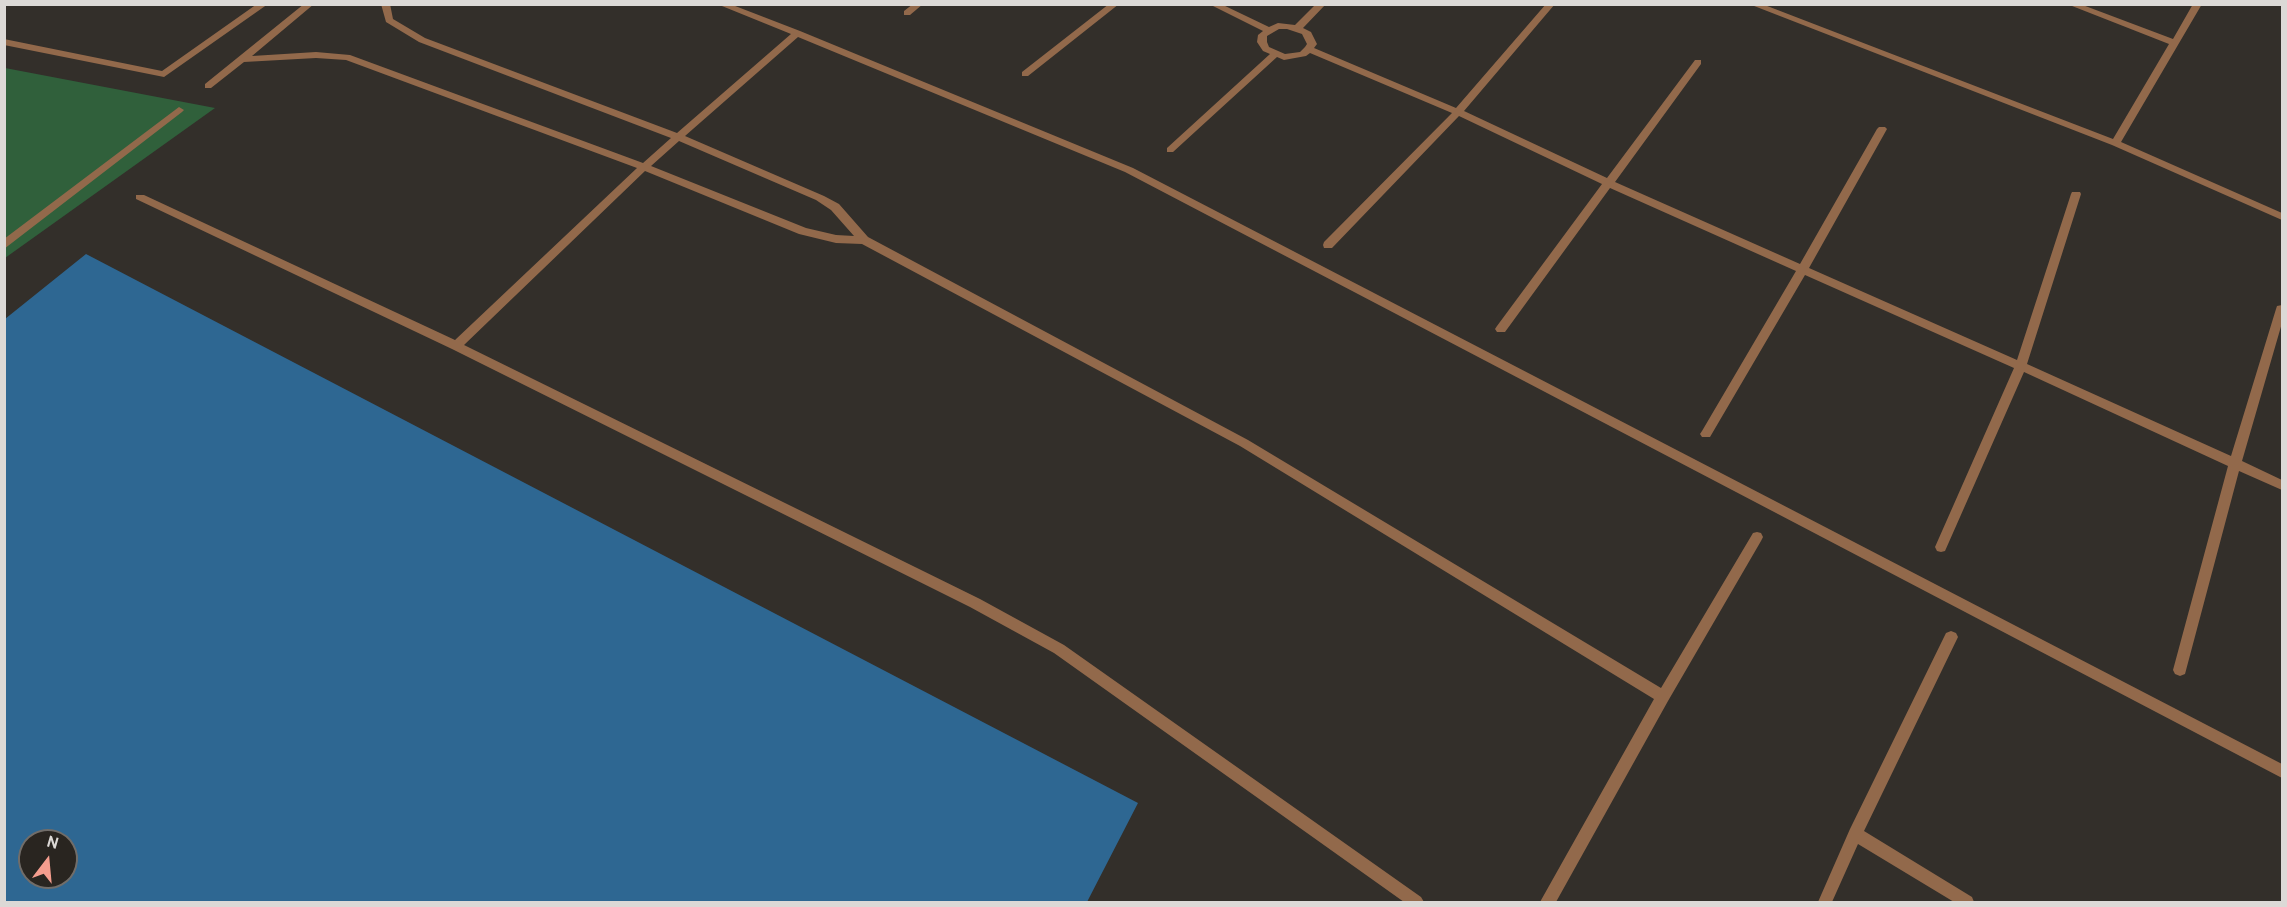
<!DOCTYPE html>
<html>
<head>
<meta charset="utf-8">
<style>
  body { margin:0 }
  #map { position:relative; width:2287px; height:907px; overflow:hidden; background:#332f2a; font-family:Overpass,sans-serif }
  canvas { display:block }
  .frame { position:absolute; inset:0; border:6px solid #dcd9d6; pointer-events:none }
  .north { position:absolute; left:18px; top:829px; width:60px; height:60px; box-sizing:border-box; background:#292520; border:2px solid #716d69; border-radius:50%; rotate:16deg; font-size:16px; font-weight:700; line-height:24px; text-align:center; color:#dcd9d6 }
  .north::after { content:''; display:block; margin:auto; width:21px; height:27px; background:#f59d8e; clip-path:polygon(50% 0,100% 100%,50% 72%,0 100%) }
</style>
</head>
<body>
<div id="map">
<canvas width="2287" height="907"></canvas>
<div class="frame"></div>
<div class="north">N</div>
</div>
<script>
const g = document.querySelector('canvas').getContext('2d');
g.lineJoin = 'round';
function fillPath(path, color) { g.fillStyle = color; g.fill(path, 'evenodd'); }
const shape = rows => new Path2D(rows.map(r => 'M' + r).join(''));
fillPath(shape([
  [5,68,215,108,5,258]
]), '#30603b');
fillPath(shape([
  [86,254,1138,803,1087,902,5,902,5,319],
  [30,841,66,841,66,877,30,877]
]), '#2e6792');
fillPath(shape([
  [257,4,268,4,164,77,4,45,4,39,162,71,257,4],
  [304,4,314,4,252,56,316,52,350,55,643,163,671,138,419,42,386,22,381,4,390,4,393,19,425,38,677,133,791,34,717,4,730,4,800,31,1133,168,2282,764,2282,778,1125,172,798,37,685,136,824,196,839,204,868,237,1248,440,1661,688,1753,533,1757,532,1761,533,1763,537,1761,541,1668,701,1556,902,1540,902,1654,699,1240,446,862,244,836,243,799,234,645,171,464,345,980,599,1064,645,1421,897,1424,902,1404,902,1054,653,970,607,452,349,136,199,136,195,144,195,455,340,637,168,346,60,316,58,244,62,211,88,205,88,205,84,304,4],
  [679,141,816,200,831,210,854,236,836,235,806,228,651,166,679,141],
  [913,4,923,4,910,15,904,15,904,11,913,4],
  [1109,4,1119,4,1028,76,1022,76,1022,72,1109,4],
  [1209,4,1221,4,1269,27,1278,23,1295,25,1316,4,1326,4,1303,28,1311,32,1317,44,1314,48,1456,108,1546,4,1555,4,1464,111,1607,178,1695,60,1701,60,1701,64,1615,182,1800,264,1877,129,1879,127,1885,127,1887,129,1809,268,2017,360,2071,194,2072,192,2080,192,2081,194,2027,364,2231,456,2276,309,2277,306,2282,305,2282,323,2242,461,2282,480,2282,490,2239,471,2185,674,2180,676,2175,674,2173,670,2228,466,2024,372,1945,551,1941,552,1937,551,1935,547,2014,368,1805,275,1710,437,1702,437,1700,434,1702,431,1796,271,1610,188,1505,332,1497,332,1495,329,1497,326,1602,184,1459,116,1332,248,1324,248,1323,245,1324,242,1452,113,1310,53,1306,56,1284,60,1277,57,1173,152,1167,152,1167,148,1270,54,1263,51,1257,42,1258,35,1263,31,1209,4],
  [1279,29,1287,29,1302,34,1307,44,1305,47,1300,52,1285,54,1269,47,1267,42,1267,36,1279,29],
  [1749,4,1762,4,2113,139,2169,44,2067,4,2080,4,2173,39,2193,4,2202,4,2121,142,2282,213,2282,220,2112,145,1749,4],
  [179,107,184,110,182,112,4,249,4,239,179,107],
  [1951,631,1956,633,1958,637,1864,831,1972,897,1974,902,1954,902,1858,844,1832,902,1818,902,1850,829,1946,633,1951,631]
]), '#92694b');
</script>
</body>
</html>
